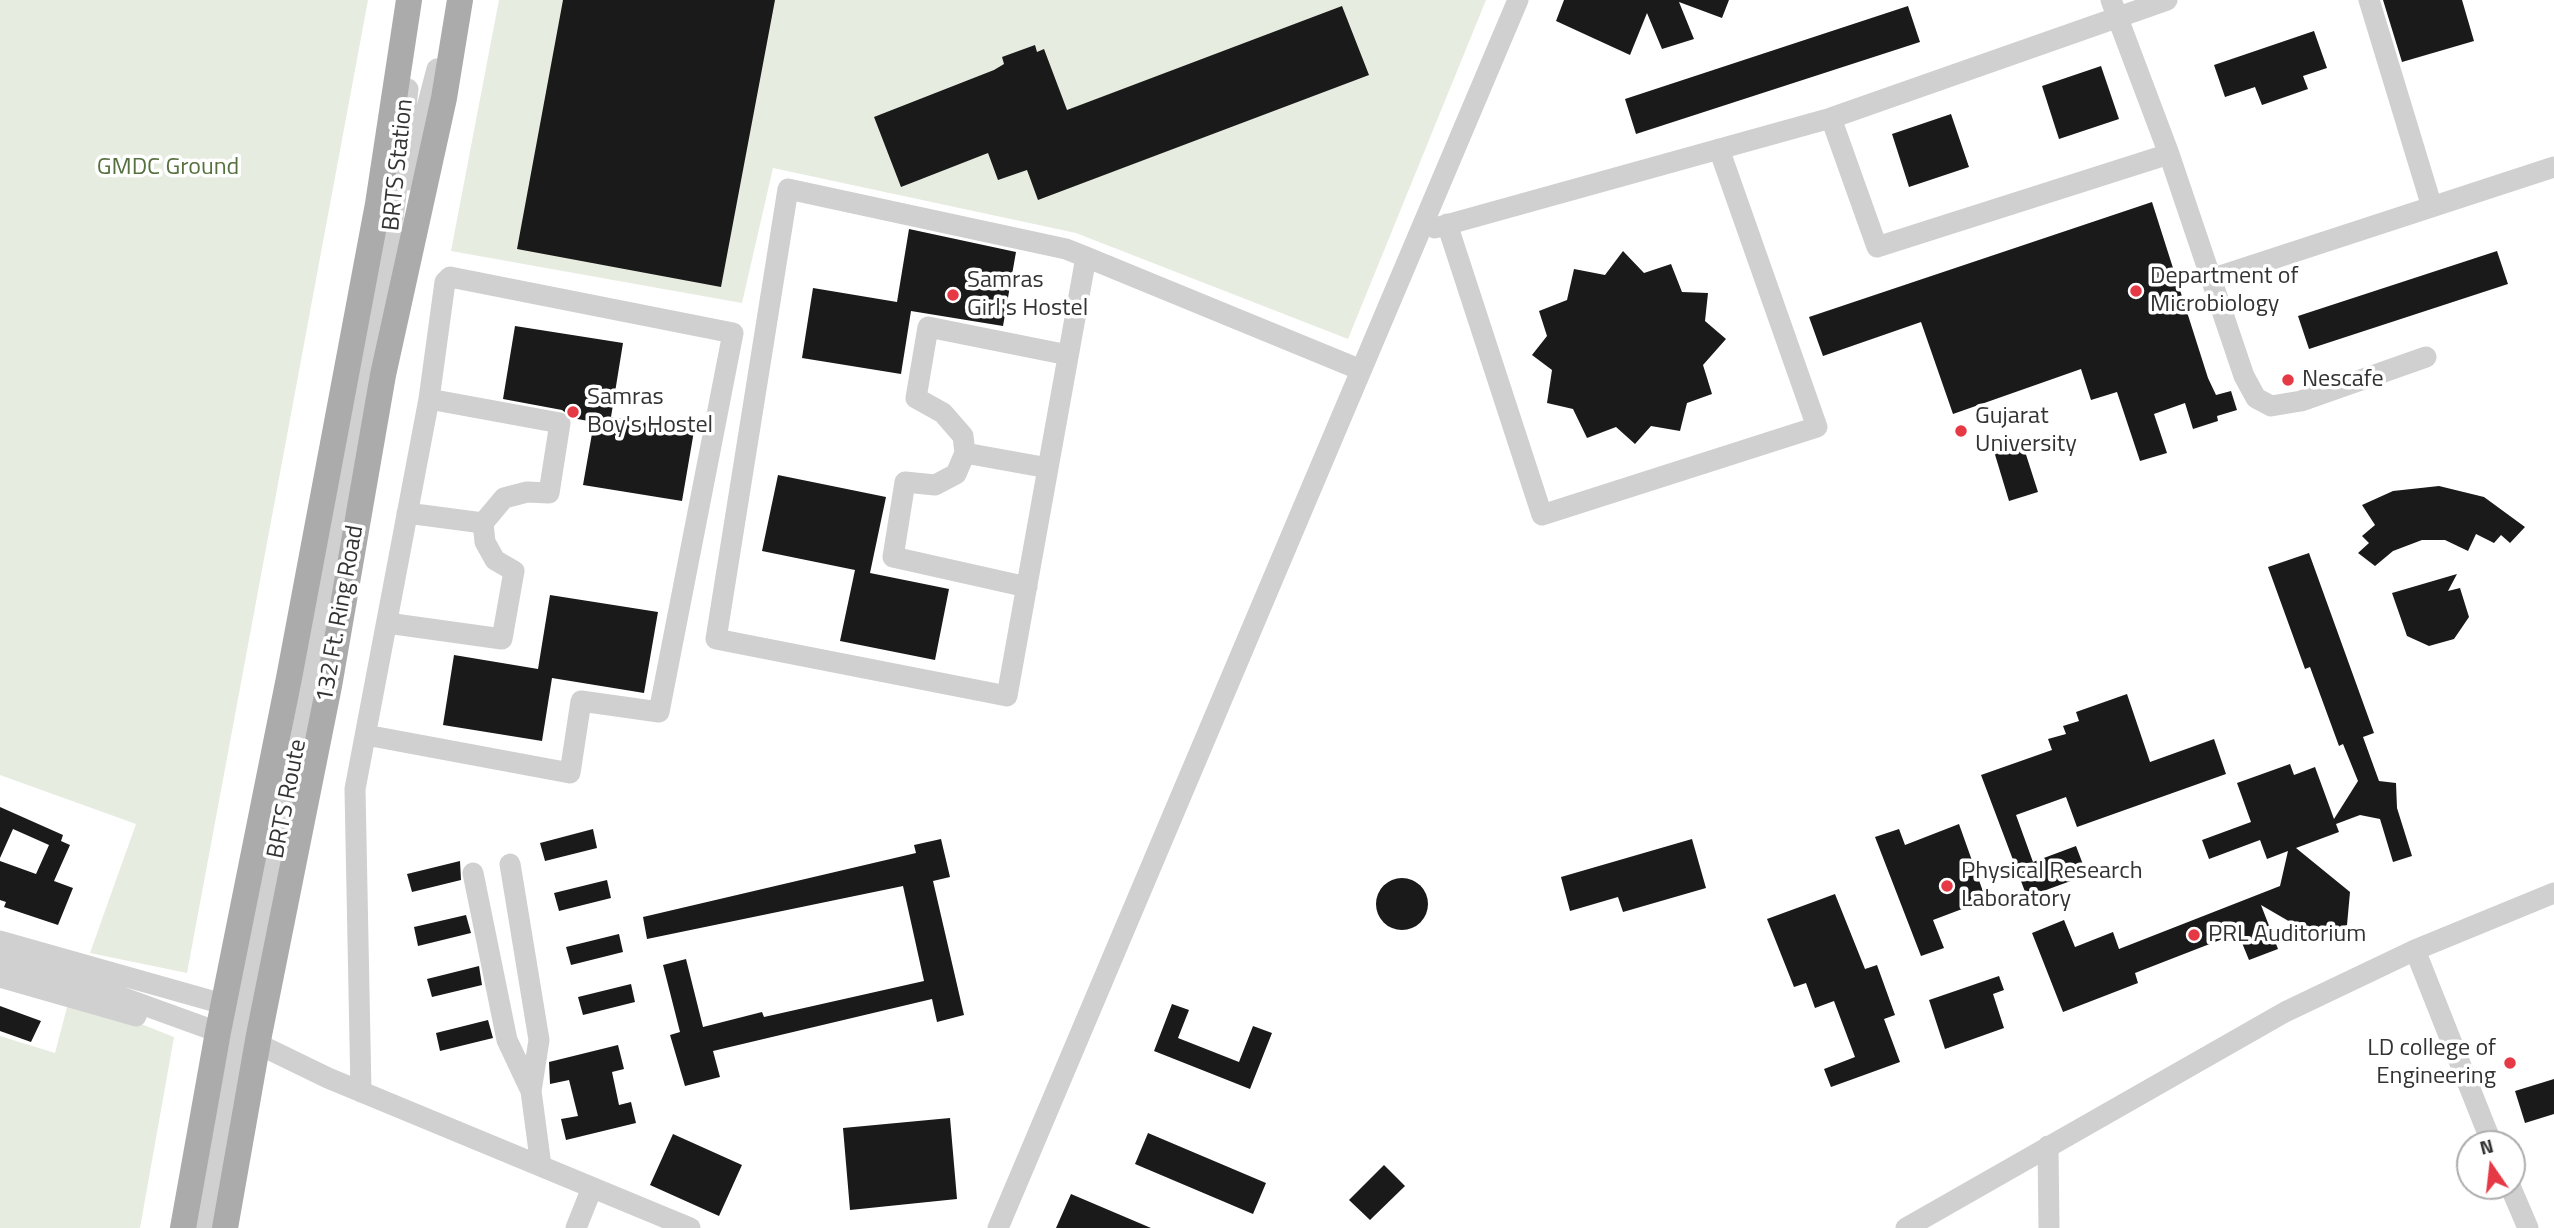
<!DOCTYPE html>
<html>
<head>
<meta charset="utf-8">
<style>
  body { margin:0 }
  #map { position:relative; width:2554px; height:1228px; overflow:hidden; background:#fff; font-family:"Titillium Web",sans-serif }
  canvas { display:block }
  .north { position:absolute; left:2456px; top:1130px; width:70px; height:70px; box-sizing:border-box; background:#fff; border:2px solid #adadad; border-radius:50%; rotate:346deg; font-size:19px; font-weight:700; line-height:28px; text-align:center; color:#333 }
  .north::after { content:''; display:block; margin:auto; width:24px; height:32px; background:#e63946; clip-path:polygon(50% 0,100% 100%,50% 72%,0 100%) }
</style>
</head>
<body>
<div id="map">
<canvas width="2554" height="1228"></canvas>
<div class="north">N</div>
</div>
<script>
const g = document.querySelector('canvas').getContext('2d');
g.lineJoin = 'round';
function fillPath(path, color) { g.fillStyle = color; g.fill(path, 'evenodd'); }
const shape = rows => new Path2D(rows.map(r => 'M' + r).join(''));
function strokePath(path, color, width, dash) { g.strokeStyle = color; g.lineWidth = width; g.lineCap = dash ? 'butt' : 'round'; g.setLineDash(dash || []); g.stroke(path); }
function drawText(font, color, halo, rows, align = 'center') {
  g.font = font + ' "Titillium Web",sans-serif'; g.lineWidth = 7; g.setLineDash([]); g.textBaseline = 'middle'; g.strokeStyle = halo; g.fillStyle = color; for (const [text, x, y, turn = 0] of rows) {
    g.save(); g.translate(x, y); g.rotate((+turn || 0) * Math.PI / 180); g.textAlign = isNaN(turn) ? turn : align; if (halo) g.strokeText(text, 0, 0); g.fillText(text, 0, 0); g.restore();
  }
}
fillPath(shape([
  [0,0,368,0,187,973,90,953,136,824,0,775],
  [499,0,1486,0,1348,339,1076,233,773,168,742,303,451,251],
  [70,996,174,1037,140,1228,0,1228,0,1036,55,1053]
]), '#e6ecdf');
fillPath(shape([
  [563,0,775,0,721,287,517,249],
  [1564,0,1729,0,1722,18,1679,2,1694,39,1662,49,1647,13,1630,55,1556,21],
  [2383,0,2462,0,2474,41,2402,62],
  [1342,6,1369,75,1038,200,1027,170,998,180,988,153,901,187,874,117,994,70,1004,64,1002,57,1035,45,1037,52,1044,49,1067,110],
  [1908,6,1920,42,1636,134,1625,99],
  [2314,31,2327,68,2303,76,2308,89,2262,105,2255,87,2225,97,2214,65],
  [2101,66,2119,119,2059,139,2042,86],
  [1951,114,1969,167,1909,187,1892,134],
  [2152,202,2208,378,2216,395,2231,391,2237,410,2217,416,2218,421,2193,429,2185,403,2154,414,2167,453,2140,461,2117,392,2091,400,2081,369,1953,414,1921,322,1823,356,1809,317],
  [909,229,1016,252,1003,326,911,311,901,374,802,358,813,288,897,302],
  [1623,251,1644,273,1671,264,1682,292,1708,293,1705,321,1726,339,1703,365,1712,394,1687,403,1680,431,1651,426,1635,444,1616,427,1587,438,1573,409,1547,403,1552,370,1532,355,1547,336,1539,311,1567,300,1574,269,1605,275],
  [2497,251,2508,284,2309,349,2298,316],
  [515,326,623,343,611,417,694,431,682,501,583,485,594,422,572,418,562,410,503,399],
  [2021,439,2038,492,2009,501,1993,448],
  [778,475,886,497,870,573,949,589,935,660,840,641,855,570,762,551],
  [2439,486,2484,497,2525,527,2510,543,2501,535,2494,543,2476,534,2468,551,2445,540,2422,540,2393,551,2375,566,2358,553,2369,543,2362,536,2375,525,2362,505,2393,491],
  [2309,553,2374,733,2363,737,2379,781,2396,783,2397,808,2412,856,2393,862,2380,819,2360,815,2336,824,2339,832,2296,848,2350,892,2347,925,2316,937,2261,905,2278,949,2249,960,2238,933,2135,973,2138,983,2063,1012,2032,933,2064,920,2075,947,2113,932,2119,949,2280,886,2288,851,2267,859,2260,840,2209,859,2202,840,2251,822,2237,783,2290,764,2294,775,2315,767,2334,819,2358,781,2343,744,2339,746,2310,667,2305,669,2268,567],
  [2457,574,2448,591,2460,588,2469,617,2454,639,2429,646,2407,636,2392,593],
  [550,595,658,612,644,693,552,678,542,741,443,725,454,655,538,669],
  [2127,694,2150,762,2214,739,2226,774,2077,827,2066,797,2016,815,2033,862,2076,846,2087,875,2027,897,1981,775,2052,750,2048,739,2066,734,2063,726,2079,721,2076,712],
  [0,807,63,835,61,841,70,845,54,881,73,888,58,925,4,907,6,902,0,900,0,861,36,874,49,845,13,829,0,858],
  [1959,824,1986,900,1933,920,1944,948,1921,956,1875,837,1899,829,1905,845],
  [593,829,597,848,545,861,540,843],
  [941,839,950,877,933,881,964,1015,937,1022,932,999,713,1051,720,1077,685,1086,670,1035,680,1032,663,965,686,959,703,1027,762,1012,764,1017,924,981,903,886,647,939,643,917,916,853,914,845],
  [1692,839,1706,888,1623,912,1618,897,1570,911,1561,877],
  [460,861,461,880,412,892,407,874],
  '1376 904a26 26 0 1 1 52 0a26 26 0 1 1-52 0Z',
  [607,880,611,898,559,911,554,893],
  [1835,894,1865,969,1877,965,1895,1015,1884,1019,1900,1062,1831,1087,1824,1069,1855,1057,1834,1001,1815,1008,1806,983,1794,987,1767,919],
  [466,915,471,933,418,946,414,927],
  [619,934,623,952,571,965,566,947],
  [479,966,482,985,432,997,427,979],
  [1999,976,2004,990,1993,994,2004,1028,1945,1049,1929,1000],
  [631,984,635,1002,583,1015,578,997],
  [1172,1004,1189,1010,1178,1038,1239,1062,1253,1026,1272,1033,1250,1089,1154,1051],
  [0,1006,41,1021,31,1042,0,1031],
  [488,1020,493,1038,440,1051,436,1033],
  [618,1045,624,1069,612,1072,619,1105,631,1102,636,1123,566,1140,561,1119,578,1116,569,1080,550,1084,549,1062],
  [2554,1079,2554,1114,2525,1123,2515,1091],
  [950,1118,957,1199,850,1210,843,1128],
  [1148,1133,1266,1183,1253,1214,1135,1164],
  [673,1134,742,1165,719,1216,650,1185],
  [1384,1165,1405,1186,1370,1220,1349,1200],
  [1071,1194,1151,1228,1056,1228]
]), '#1a1a1a');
strokePath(shape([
  [2111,0,2169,154,2244,376,2256,398,2271,406,2301,401,2426,357],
  [2369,0,2432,207],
  [1831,118,1877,247,2169,154],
  [408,180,437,69],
  [1447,224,1542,515,1817,427,1719,149],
  [1435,228,1831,118,2167,0],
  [1086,257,1007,696,716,639,788,189,1066,249,1086,257,1361,370],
  [2211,279,2554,167],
  [965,453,1048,468],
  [407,513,483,523],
  [1027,587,893,557,905,482,935,485,956,474,965,453,963,436,943,413,916,398,928,327,1068,355],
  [387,623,502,639,514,571,495,560,485,542,483,523,504,498,527,492,549,493,560,423,429,399],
  [510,864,539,1040,531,1091,541,1166],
  [473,873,507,1040,531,1091],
  [0,941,223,1004],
  [2415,950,2492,1144],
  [0,960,91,986,218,1032],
  [0,977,136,1016],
  [258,1044,328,1078,690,1228],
  [361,1092,355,789,429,399,445,282,450,277,733,333,659,712,581,701,570,773,366,735],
  [2048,1146,2049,1228],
  [2510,1186,2528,1228],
  [206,1228,251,979,298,754,390,246,408,89],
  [576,1228,592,1188],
  [998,1228,1518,0],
  [1906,1228,2285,1012,2415,950,2554,893]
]), '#d0d0d0', 21);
strokePath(shape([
  [183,1228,218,1032,289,678,378,204,409,0],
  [225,1228,259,1035,329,686,383,375,444,98,460,0]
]), '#ababab', 26);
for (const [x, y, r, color] of [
  [2136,291,7,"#e63946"],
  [953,295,7,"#e63946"],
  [2288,380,7,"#e63946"],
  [573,412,7,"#e63946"],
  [1961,431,7,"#e63946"],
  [1947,886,7,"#e63946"],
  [2194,935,7,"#e63946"],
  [2510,1063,7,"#e63946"]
]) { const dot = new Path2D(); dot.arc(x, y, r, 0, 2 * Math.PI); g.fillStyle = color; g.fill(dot); strokePath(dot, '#fff', 2.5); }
drawText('24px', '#333', '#fff', [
  ["BRTS Station",399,165,-84],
  ["132 Ft. Ring Road",341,614,-80],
  ["BRTS Route",288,799,-79]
]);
drawText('24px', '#56703f', '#fff', [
  ["GMDC Ground",168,168]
]);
drawText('24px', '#333', '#fff', [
  ["Department of",2150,277],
  ["Microbiology",2150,305],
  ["Samras",967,281],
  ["Girl's Hostel",967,309],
  ["Nescafe",2302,380],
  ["Samras",587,398],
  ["Boy's Hostel",587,426],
  ["Gujarat",1975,417],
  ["University",1975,445],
  ["Physical Research",1961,872],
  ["Laboratory",1961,900],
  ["PRL Auditorium",2208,935],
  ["LD college of",2496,1049,"right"],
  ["Engineering",2496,1077,"right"]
], 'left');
</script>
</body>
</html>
